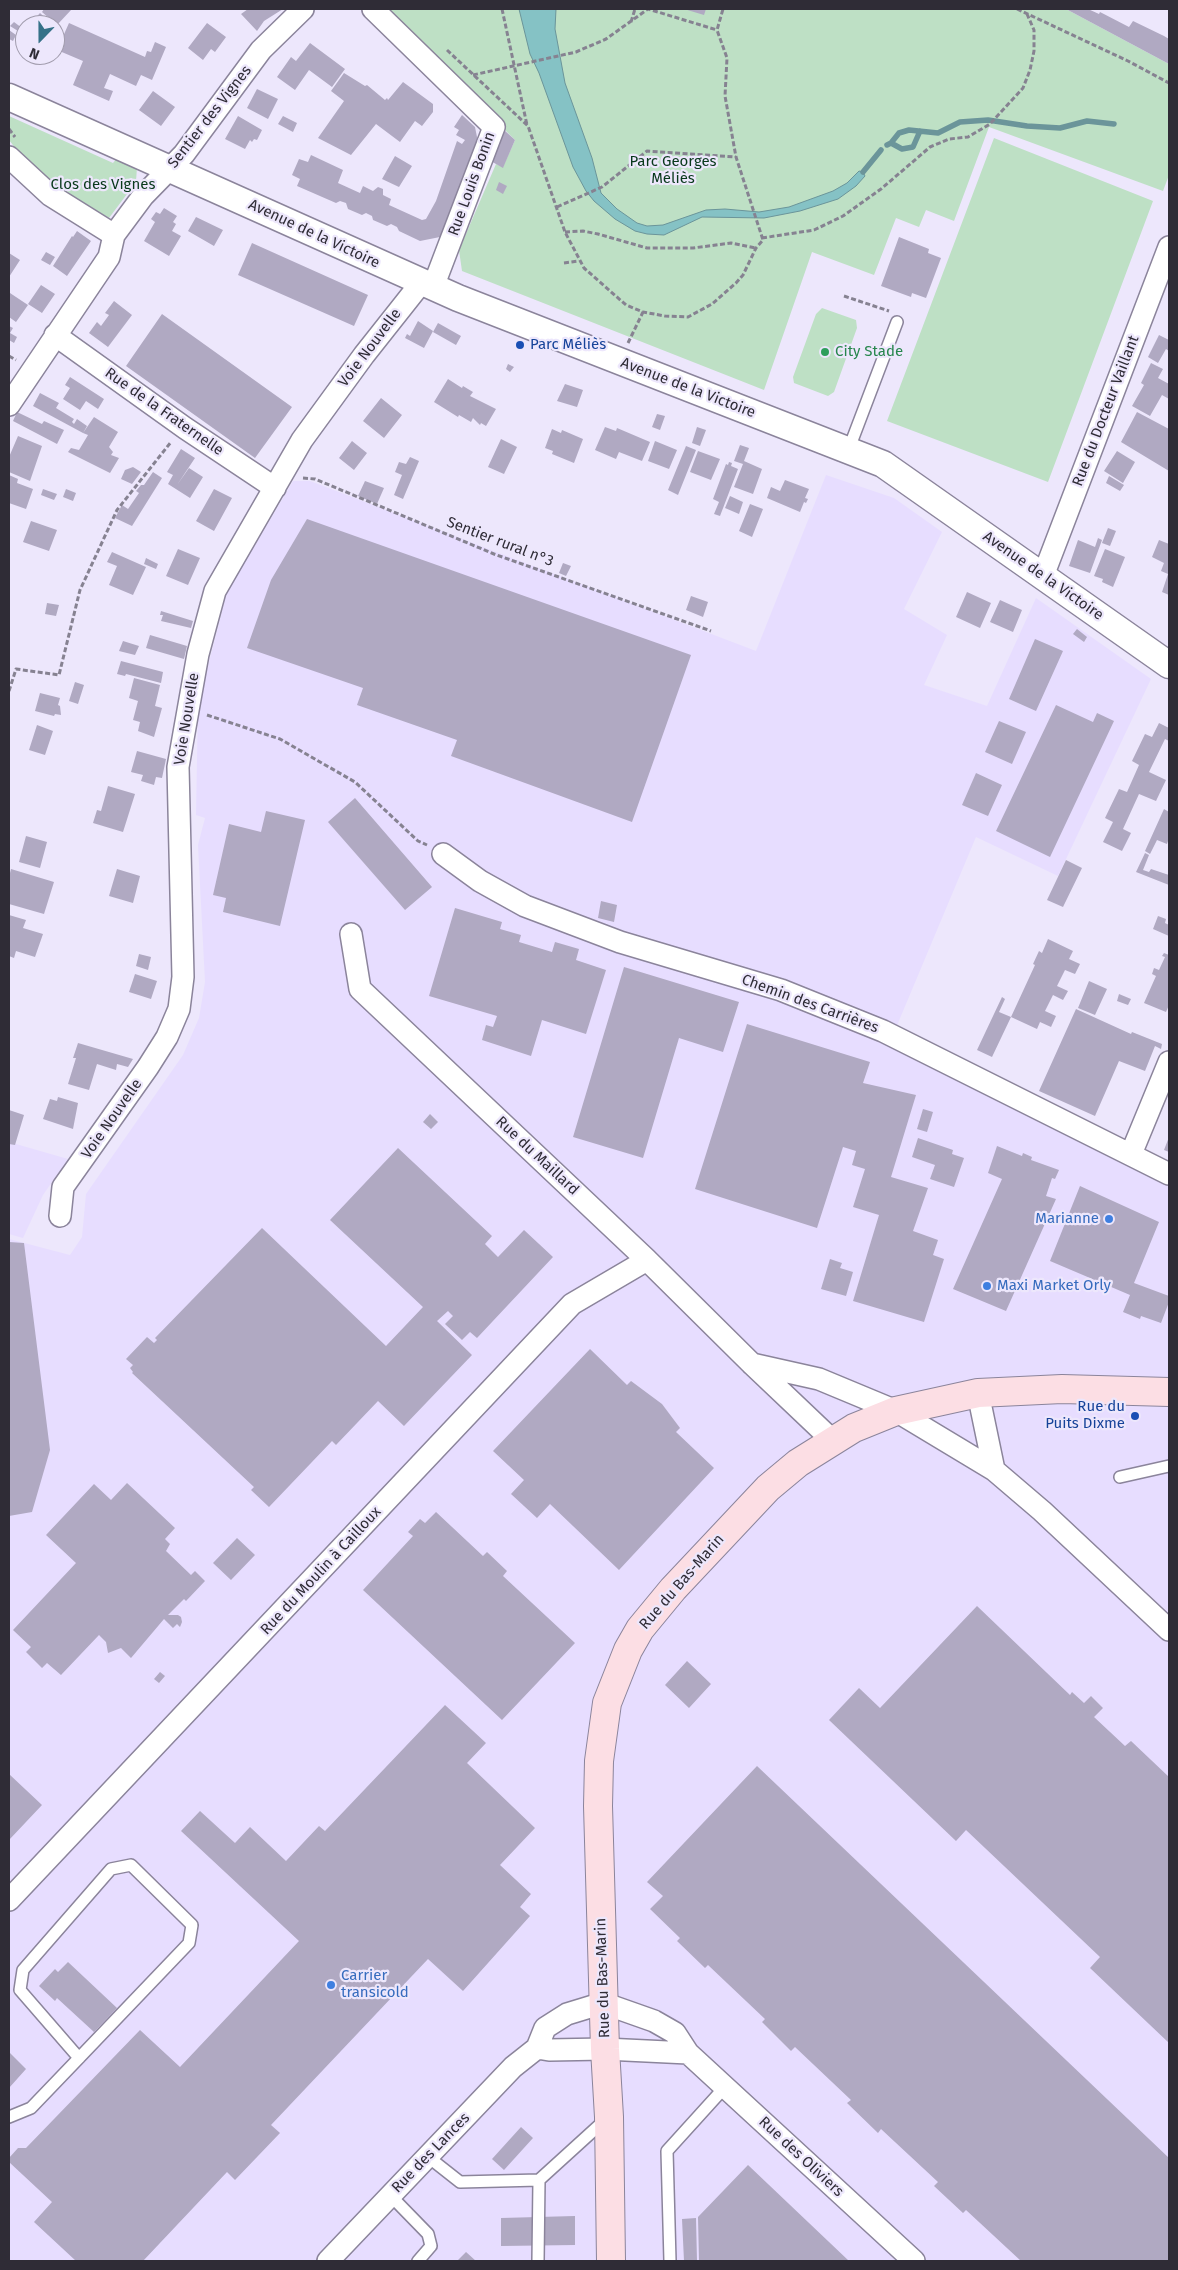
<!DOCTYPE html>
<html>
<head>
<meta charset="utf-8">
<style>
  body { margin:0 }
  #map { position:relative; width:1178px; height:2270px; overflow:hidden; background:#ede7fc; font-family:"Fira Sans",sans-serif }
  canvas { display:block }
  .frame { position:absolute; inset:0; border:10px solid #2f2c36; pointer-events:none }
  .north { position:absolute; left:15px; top:15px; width:50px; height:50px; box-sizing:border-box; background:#ede7fc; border:1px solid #a19cad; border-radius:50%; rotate:202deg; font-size:14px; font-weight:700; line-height:20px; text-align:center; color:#2f2c36 }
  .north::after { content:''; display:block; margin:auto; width:18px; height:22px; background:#357188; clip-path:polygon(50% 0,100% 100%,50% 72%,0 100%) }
</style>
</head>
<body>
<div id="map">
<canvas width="1178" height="2270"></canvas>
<div class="frame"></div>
<div class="north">N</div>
</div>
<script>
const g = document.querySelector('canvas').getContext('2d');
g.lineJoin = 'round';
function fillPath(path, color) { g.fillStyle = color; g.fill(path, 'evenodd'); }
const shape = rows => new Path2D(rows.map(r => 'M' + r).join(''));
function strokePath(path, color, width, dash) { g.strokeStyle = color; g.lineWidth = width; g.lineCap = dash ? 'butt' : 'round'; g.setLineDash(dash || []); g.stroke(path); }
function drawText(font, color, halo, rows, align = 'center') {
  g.font = font + ' "Fira Sans",sans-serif'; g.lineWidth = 4.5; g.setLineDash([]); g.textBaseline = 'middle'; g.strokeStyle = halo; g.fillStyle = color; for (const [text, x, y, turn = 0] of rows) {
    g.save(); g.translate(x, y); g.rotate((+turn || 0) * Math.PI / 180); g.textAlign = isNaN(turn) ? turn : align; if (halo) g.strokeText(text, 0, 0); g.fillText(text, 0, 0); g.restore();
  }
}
fillPath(shape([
  [826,475,894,498,942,532,904,609,947,635,924,685,987,706,1036,598,1151,679,1058,876,976,837,893,1035,1169,1174,1169,2261,9,2261,9,1239,70,1255,82,1237,86,1194,183,1055,199,1018,205,982,198,845,205,818,196,815,198,705,227,592,293,481,310,481,756,651],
  [9,1142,68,1159,43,1195,23,1238,9,1234]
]), '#e7ddff');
fillPath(shape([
  [383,9,1066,9,1169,64,1169,175,1163,191,989,127,954,221,926,210,919,227,896,218,874,275,812,252,764,390,462,271,459,250,496,164,503,167,515,140],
  [9,116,113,163,117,158,137,167,136,182,109,218,48,182,23,158,9,140],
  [994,138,1153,201,1048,482,887,421],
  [822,308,856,320,857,328,834,392,828,396,794,383,793,377,816,314]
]), '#bee0c5');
const water = shape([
  [519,9,556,9,555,29,565,83,592,158,601,193,617,209,637,223,647,226,663,225,706,210,725,209,759,212,789,207,833,191,847,183,859,171,863,172,865,176,856,186,838,199,800,211,764,218,702,217,664,235,647,234,635,231,615,219,594,201,586,191,573,167,539,73,530,54,519,9]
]);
fillPath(water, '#85c2c5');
strokePath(water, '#6b959a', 1);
strokePath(shape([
  [891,143,902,149,913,147,920,131],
  [887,145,891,143,899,133,909,130,938,133,960,122,988,120,1027,126,1060,128,1087,121,1114,124],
  [863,172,881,150]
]), '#6b959a', 5.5);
fillPath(shape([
  [44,9,72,9,57,25,42,12],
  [248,9,283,9,264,21,257,31,241,14],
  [684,9,706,9,704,15],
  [1066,9,1088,9,1099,14,1100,12,1129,27,1133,21,1164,36,1169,39,1169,64],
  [40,13,53,25,29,25],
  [14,22,22,28,18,31,10,26],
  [69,23,145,57,147,51,151,52,155,42,166,47,152,80,141,75,136,86,110,74,104,88,113,91,109,101,73,85,83,61,57,50],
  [207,23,226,37,215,52,211,49,203,60,188,48],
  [9,30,16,35,13,41,9,39],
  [310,43,345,69,332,87,309,70,295,90,277,77,291,57,296,61],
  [344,73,365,86,367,85,385,100,387,98,388,100,403,82,433,104,433,112,422,126,415,121,400,142,376,124,351,155,318,138,344,101,331,91],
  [257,89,278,99,268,119,247,108],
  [153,91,175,107,161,126,139,110],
  [462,115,475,127,478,142,454,208,440,237,420,241,399,231,397,227,391,224,387,226,373,220,372,216,366,213,362,215,348,209,346,203,340,201,336,203,297,186,300,179,292,175,299,159,308,162,311,155,343,170,338,183,360,193,363,186,373,191,378,187,383,189,383,195,391,199,389,205,422,220,426,219,436,201,457,141,462,144,465,140,456,135,459,130,454,127],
  [238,116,262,130,257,140,254,139,252,142,250,140,245,149,225,139],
  [283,116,297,123,293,132,278,124],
  [503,129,515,140,503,168,489,160],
  [395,156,412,166,399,187,382,179],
  [499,182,507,186,503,194,496,190],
  [164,208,177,216,173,222,176,224,172,231,181,236,169,256,144,241,155,222,151,219,156,212,160,214],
  [196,217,223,230,214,246,188,231],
  [77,231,91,241,67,276,53,266,72,236,73,237],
  [899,237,929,249,928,253,941,258,926,298,912,293,911,297,881,286],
  [252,243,368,295,354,326,238,275],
  [46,252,55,257,50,265,41,260],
  [9,253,20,260,9,277],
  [41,285,55,294,42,313,28,304],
  [10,293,28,305,16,322,9,317],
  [114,301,132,315,108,347,89,333,97,322,101,326,109,315,105,313],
  [162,314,292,407,255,458,126,366],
  [418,321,433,331,424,348,405,338,407,334,410,336],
  [438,323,461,336,456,345,433,332],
  [9,326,13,328,10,333,17,337,14,343,9,340],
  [1159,335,1169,340,1169,351,1166,349,1158,363,1148,357],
  [1151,363,1163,369,1158,378,1169,384,1169,399,1162,395,1150,416,1132,406,1144,385,1141,383],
  [508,364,514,367,510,372,506,369],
  [70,377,104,399,98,409,86,401,80,410,63,399,70,388,65,385],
  [448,379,462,388,463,386,473,392,470,396,496,409,486,426,481,423,480,425,473,418,471,422,459,415,458,417,434,402],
  [565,384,583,390,577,407,557,401],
  [40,393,59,403,56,408,74,419,72,422,74,424,77,419,87,426,83,433,33,406],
  [381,398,402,415,384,438,363,421],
  [17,412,42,424,44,421,64,430,57,444,13,421],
  [1137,412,1169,429,1169,471,1121,442],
  [657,414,665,416,660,430,652,427],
  [94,417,118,432,109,447,113,452,111,455,119,458,110,473,68,452,71,448,79,450,88,435,83,433],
  [605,427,616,431,617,428,650,442,642,461,619,452,616,459,595,450],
  [697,427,706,430,700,446,692,443],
  [552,429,561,433,562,430,583,439,574,463,552,454,553,451,545,448],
  [18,436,42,446,30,481,9,472,9,457],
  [501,439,517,447,504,474,488,467],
  [352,441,367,453,354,470,339,458],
  [655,441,677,450,669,469,648,461],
  [740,445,749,448,744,461,762,469,753,494,734,487,743,464,734,461],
  [686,446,696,450,678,495,668,490],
  [181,449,195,458,177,485,189,468,203,477,190,498,168,484,173,475,167,472],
  [698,451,720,459,711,480,690,472],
  [1117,451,1135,462,1123,483,1104,471],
  [410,457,419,461,403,499,394,495,402,475,395,472,399,462,406,464],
  [729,462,732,463,731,466,738,469,720,516,714,514,719,502,713,499,726,464,728,465],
  [133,467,141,472,132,484,121,479,125,470],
  [153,472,162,478,132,526,115,518,122,505,128,509,139,493,136,491,141,485,144,485],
  [9,475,18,479,17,483,33,489,26,509,9,503],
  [1109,476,1124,485,1120,491,1106,483],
  [785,480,809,489,805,498,808,499,806,503,804,502,800,512,767,498,771,487,780,491],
  [365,481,384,488,377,504,358,496],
  [43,489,57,494,54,500,41,495],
  [66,489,76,493,73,501,63,497],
  [214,489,232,498,214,531,196,521],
  [730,496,743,502,739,514,725,508],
  [750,504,763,509,752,537,739,531],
  [307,519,691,655,632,822,451,756,457,740,357,705,363,688,247,648,271,580],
  [31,521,57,530,49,551,23,542],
  [1108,528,1116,531,1110,546,1102,543],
  [1098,538,1102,540,1090,573,1069,566,1078,540,1095,547],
  [1159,540,1169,544,1169,595,1162,592,1168,574,1161,571,1164,563,1152,557],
  [178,549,200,558,188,585,166,576],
  [1105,549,1125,557,1113,587,1102,582,1103,579,1094,576],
  [112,552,146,567,133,595,109,585,117,566,107,562],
  [146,558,158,564,156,569,144,564],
  [563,563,571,566,566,576,559,573],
  [967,592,991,603,980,628,956,617],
  [691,596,708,602,703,617,686,610],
  [1000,600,1022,610,1013,632,990,622],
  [47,603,59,605,56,616,45,614],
  [161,611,193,621,191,628,161,621,163,615,160,615],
  [1077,629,1087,637,1084,642,1073,634],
  [150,635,187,646,184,659,146,648],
  [1035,639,1063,651,1036,711,1009,699],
  [123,641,139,646,135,655,119,651],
  [121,661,163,672,161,683,126,674,125,676,117,674],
  [134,678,160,685,155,706,162,708,154,737,138,731,140,722,133,720,138,701,129,698],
  [75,682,84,685,78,704,69,701],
  [40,693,60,698,58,705,60,706,61,715,55,714,54,716,35,711],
  [1056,705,1093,722,1097,713,1114,721,1050,857,996,831],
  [999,721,1026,732,1012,764,985,752],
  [1159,723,1169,728,1169,741,1165,739,1149,772,1166,780,1156,801,1139,794,1123,829,1131,833,1122,851,1103,842,1113,822,1105,818,1119,789,1127,792,1139,765,1132,761,1145,734,1152,737],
  [37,725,53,731,45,755,29,750],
  [137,751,166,759,162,778,156,777,154,785,141,781,143,775,131,772],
  [976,773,1002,785,988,816,962,805],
  [108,786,135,794,123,832,93,823,97,810,101,811],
  [355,798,432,887,405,910,328,822],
  [1164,809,1169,812,1169,838,1167,844,1157,840,1150,854,1145,851],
  [266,811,305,820,280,926,223,912,226,898,213,895,229,824,261,832],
  [26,836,47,842,40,868,19,862],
  [1145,853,1149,855,1143,870,1149,872,1151,869,1169,875,1169,885,1136,872],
  [1066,860,1082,868,1063,907,1047,900],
  [11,869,54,882,44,914,9,904,9,877],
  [117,869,140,876,133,903,109,896],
  [601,901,617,905,614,922,598,918],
  [455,908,502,922,500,929,521,935,519,942,552,952,555,942,579,949,576,960,606,970,586,1034,542,1020,531,1056,482,1040,486,1025,493,1027,497,1016,429,996],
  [9,915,26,920,23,928,43,934,35,957,16,951,14,958,9,956],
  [1158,916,1166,919,1165,923,1169,925,1169,936,1153,929],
  [1048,939,1073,951,1069,959,1080,964,1075,974,1065,970,1057,986,1068,991,1063,1000,1053,995,1045,1011,1056,1016,1051,1027,1040,1022,1037,1029,1011,1017,1035,965,1033,964,1039,951,1042,953],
  [1164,953,1169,955,1169,1005,1166,1012,1144,1003,1156,976,1152,974,1154,968,1159,970,1165,957,1162,956],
  [139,954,151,957,148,970,136,966],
  [624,967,739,1002,723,1052,679,1038,643,1158,573,1137],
  [135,974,157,981,151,999,129,992],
  [1089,981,1107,989,1095,1015,1078,1008],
  [1119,994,1131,999,1128,1005,1117,1001],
  [1002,997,1005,999,999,1012,1011,1017,992,1057,977,1050],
  [1076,1009,1131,1034,1132,1032,1162,1044,1161,1049,1155,1046,1145,1071,1119,1061,1095,1116,1039,1091],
  [747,1024,870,1062,863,1083,916,1095,891,1177,928,1188,913,1231,938,1240,933,1255,944,1259,924,1322,853,1301,879,1215,853,1207,865,1169,852,1165,856,1151,843,1147,817,1228,695,1189],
  [78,1043,133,1059,128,1067,117,1064,116,1070,97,1064,89,1090,68,1084,76,1058,73,1058],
  [58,1097,78,1103,73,1129,43,1119,50,1099,57,1101],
  [923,1109,933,1112,927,1132,917,1129],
  [9,1110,24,1115,15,1145,9,1144],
  [430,1114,438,1122,431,1129,423,1122],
  [1169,1137,1169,1152,1164,1150],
  [918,1138,953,1150,952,1154,964,1158,954,1187,930,1179,935,1165,912,1157],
  [997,1146,1022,1156,1023,1153,1032,1157,1031,1160,1059,1170,1055,1179,1052,1178,1046,1196,1056,1199,1006,1311,953,1289,1002,1179,988,1173],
  [398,1148,492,1236,485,1244,498,1257,524,1230,553,1257,477,1338,470,1332,462,1340,445,1324,453,1316,448,1311,437,1321,472,1355,404,1426,378,1401,336,1445,332,1441,269,1507,251,1490,254,1487,132,1373,133,1372,130,1368,133,1365,126,1359,147,1337,154,1343,157,1340,155,1338,262,1228,386,1346,423,1307,330,1220],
  [1080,1186,1159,1222,1134,1283,1169,1296,1169,1302,1161,1323,1141,1316,1140,1319,1123,1312,1130,1295,1050,1261],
  [9,1242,24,1243,50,1450,32,1512,9,1516],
  [830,1259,842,1263,840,1268,853,1272,846,1296,821,1289],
  [590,1349,627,1385,631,1381,662,1404,680,1428,676,1432,714,1468,619,1570,550,1504,537,1518,511,1494,524,1480,493,1451],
  [127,1483,175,1528,165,1539,170,1544,166,1551,191,1575,195,1571,205,1581,186,1601,184,1599,168,1615,178,1615,181,1617,182,1622,180,1627,177,1624,173,1628,164,1619,131,1658,121,1648,108,1653,106,1642,99,1635,61,1675,47,1663,42,1668,26,1652,31,1647,13,1630,76,1563,46,1535,94,1484,111,1500],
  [436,1512,483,1556,487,1552,507,1571,503,1576,575,1643,502,1720,363,1590,413,1536,408,1532,420,1519,425,1523],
  [237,1538,255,1555,231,1580,213,1563],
  [977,1606,1070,1695,1072,1692,1084,1703,1091,1696,1103,1708,1094,1717,1125,1746,1131,1741,1169,1777,1169,2043,1090,1968,1100,1957,966,1830,956,1841,829,1720,859,1688,880,1708],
  [687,1661,711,1684,689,1708,665,1685],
  [160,1672,165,1676,159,1683,154,1679],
  [445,1705,486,1743,467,1763,535,1828,500,1865,531,1894,520,1907,530,1916,463,1991,428,1959,271,2125,280,2133,235,2180,227,2172,143,2261,76,2261,34,2222,52,2202,9,2162,9,2158,18,2148,26,2148,140,2030,180,2067,299,1941,181,1831,200,1811,235,1843,250,1827,286,1861,319,1826,325,1831],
  [757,1766,1169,2158,1169,2261,1021,2261,966,2210,963,2213,934,2186,938,2182,881,2129,878,2133,847,2103,851,2100,795,2047,791,2051,762,2022,765,2019,708,1965,705,1968,677,1941,680,1938,650,1909,663,1896,647,1882],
  [9,1774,42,1805,9,1840],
  [68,1962,117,2008,94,2032,57,1998,55,2001,39,1986,55,1969,58,1972],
  [9,2052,26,2069,9,2088],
  [521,2127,533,2138,504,2170,492,2159],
  [748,2165,849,2261,699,2261,698,2217],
  [575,2216,575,2245,501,2246,501,2218],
  [696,2218,697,2261,684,2261,682,2219],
  [466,2252,476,2261,457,2261]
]), '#b0a9c2');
const service = shape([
  [848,451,897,322],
  [1120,1477,1169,1466],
  [9,2117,31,2108,79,2058,189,1943,192,1925,131,1865,111,1869,23,1970,20,1990,79,2058],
  [427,2156,460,2182,539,2180],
  [390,2195,428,2234,431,2246,418,2261],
  [538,2261,539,2180,605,2120],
  [670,2261,667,2151,725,2087]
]);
const minor = shape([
  [373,9,494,127,433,287],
  [9,157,50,195,114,235],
  [55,335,185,428,275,488],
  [9,405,109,257,114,235,143,196,184,154,261,50,303,9],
  [1043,576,1169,247],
  [443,854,480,881,525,906,620,942,781,990,883,1031,1169,1174],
  [351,934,360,989,647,1260,752,1364,832,1440],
  [1131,1154,1169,1062],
  [60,1216,63,1187,148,1067,167,1037,179,1009,183,977,178,767,198,654,215,591,302,440,364,355,421,283],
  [752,1364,819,1379,896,1411,994,1470,1042,1511,1169,1630],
  [978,1393,994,1470],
  [9,1900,572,1304,647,1260],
  [537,2048,549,2050,605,2049,688,2053],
  [328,2261,513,2067,537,2048,545,2028,567,2014,603,2003,654,2021,675,2033,688,2053,914,2261]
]);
const tertiary = shape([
  [9,97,458,298,883,464,1169,665]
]);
const secondary = shape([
  [611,2261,609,2117,605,2049,598,1806,599,1761,607,1703,628,1650,640,1629,673,1589,768,1488,798,1463,854,1428,896,1411,978,1393,1062,1389,1169,1392]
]);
strokePath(service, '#8b849b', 14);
strokePath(minor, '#8b849b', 24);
strokePath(tertiary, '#8b849b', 29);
strokePath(secondary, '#8b849b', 30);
strokePath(shape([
  [502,9,527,125],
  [1017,9,1128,61,1169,83],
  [631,22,635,9],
  [447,50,528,126,565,232,584,268,626,305,643,312,665,316,688,317,712,304,736,283,743,275,756,248,763,240,736,157,725,96,727,58,717,30,723,9],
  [473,75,576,52,606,39,648,9,717,30],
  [9,129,15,137],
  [557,207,602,187,647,151,736,157],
  [565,232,583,231,598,234,647,248,693,248,731,243,756,248],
  [762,238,814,230,843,216,881,189,930,147,949,139,968,137,990,124,1023,88,1030,70,1034,51,1034,30,1027,14],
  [564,263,579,261],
  [844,296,889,311],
  [628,343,643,312],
  [9,356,16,360],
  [303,478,315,479,494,554,711,631],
  [9,691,16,669,59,675,80,590,117,510,171,442],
  [207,715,280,739,355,782,418,841,427,845]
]), '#868291', 3, [5, 2.5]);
strokePath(service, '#fff', 11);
strokePath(minor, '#fff', 21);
strokePath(tertiary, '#fff', 26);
strokePath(secondary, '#fcdee4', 28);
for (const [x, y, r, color] of [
  [520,345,5,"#1a4fb4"],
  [825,352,5,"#2e9e5b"],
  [1109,1219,5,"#3f7fe0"],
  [987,1286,5,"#3f7fe0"],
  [1135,1416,5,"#1a4fb4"],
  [331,1985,5,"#3f7fe0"]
]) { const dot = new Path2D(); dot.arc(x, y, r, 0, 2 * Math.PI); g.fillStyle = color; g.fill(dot); strokePath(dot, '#ede7fc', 2); }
drawText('15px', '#2f2c36', '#ede7fc', [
  ["Sentier des Vignes",210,117,-52],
  ["Rue Louis Bonin",472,184,-70],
  ["Avenue de la Victoire",314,234,25],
  ["Voie Nouvelle",370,348,-53],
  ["Avenue de la Victoire",688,388,21],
  ["Rue du Docteur Vaillant",1106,411,-69],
  ["Rue de la Fraternelle",164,412,35],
  ["Sentier rural n°3",500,542,21],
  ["Avenue de la Victoire",1043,576,35],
  ["Voie Nouvelle",187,719,-81],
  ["Chemin des Carrières",810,1004,20],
  ["Voie Nouvelle",112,1119,-55],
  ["Rue du Maillard",537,1156,43],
  ["Rue du Moulin à Cailloux",321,1571,-47],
  ["Rue du Bas-Marin",682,1582,-49],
  ["Rue du Bas-Marin",603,1978,-92],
  ["Rue des Lances",431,2153,-46],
  ["Rue des Oliviers",801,2157,43]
]);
drawText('15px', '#08391b', '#ede7fc', [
  ["Parc Georges",673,162],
  ["Méliès",673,179],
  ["Clos des Vignes",103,185]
]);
drawText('15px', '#164399', '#ede7fc', [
  ["Parc Méliès",530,345],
  ["Rue du",1125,1407,"right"],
  ["Puits Dixme",1125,1424,"right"]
], 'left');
drawText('15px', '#27864d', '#ede7fc', [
  ["City Stade",835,352]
], 'left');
drawText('15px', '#366cbe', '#ede7fc', [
  ["Marianne",1099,1219,"right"],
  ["Maxi Market Orly",997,1286],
  ["Carrier",341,1976],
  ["transicold",341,1993]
], 'left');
</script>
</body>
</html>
